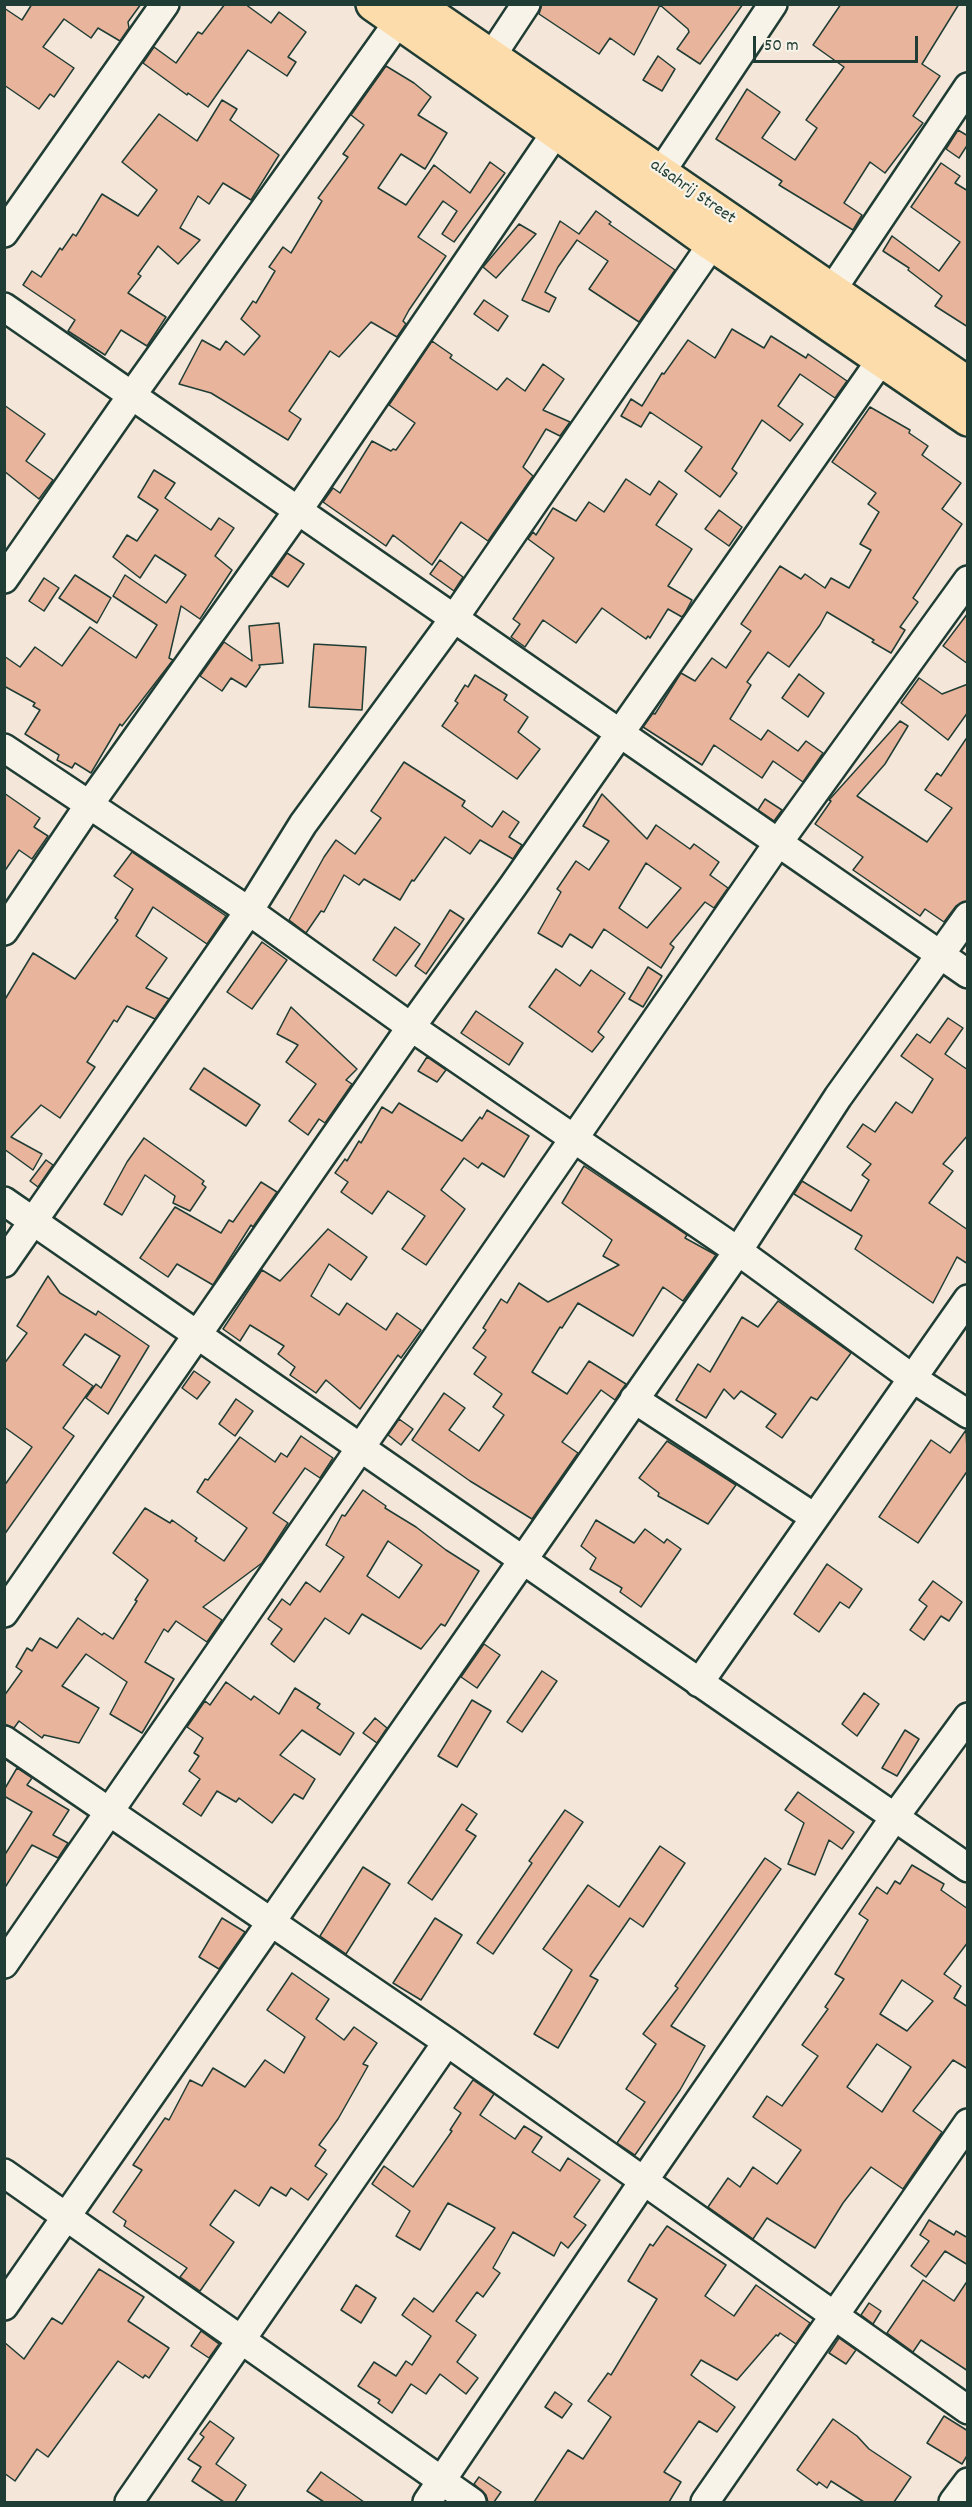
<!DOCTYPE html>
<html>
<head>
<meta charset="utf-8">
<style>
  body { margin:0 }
  #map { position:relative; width:972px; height:2507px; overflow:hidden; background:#f4e6d9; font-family:Dekko,sans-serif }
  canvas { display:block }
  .frame { position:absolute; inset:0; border:6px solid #1f3d34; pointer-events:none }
  .scale { position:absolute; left:753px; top:36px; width:165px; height:27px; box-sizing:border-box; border:3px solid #1f3d34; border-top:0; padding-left:8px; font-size:18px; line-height:21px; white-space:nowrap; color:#1f3d34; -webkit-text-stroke:4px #f7f3e8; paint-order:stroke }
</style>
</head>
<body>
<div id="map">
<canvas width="972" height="2507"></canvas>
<div class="frame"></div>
<div class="scale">50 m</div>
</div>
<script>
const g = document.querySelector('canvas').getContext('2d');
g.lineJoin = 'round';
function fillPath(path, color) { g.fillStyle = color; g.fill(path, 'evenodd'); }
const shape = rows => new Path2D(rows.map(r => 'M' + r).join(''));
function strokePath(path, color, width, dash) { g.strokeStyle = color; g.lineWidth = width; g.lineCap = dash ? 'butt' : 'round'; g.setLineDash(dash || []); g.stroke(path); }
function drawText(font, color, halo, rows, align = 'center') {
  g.font = font + ' Dekko,sans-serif'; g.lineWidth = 4.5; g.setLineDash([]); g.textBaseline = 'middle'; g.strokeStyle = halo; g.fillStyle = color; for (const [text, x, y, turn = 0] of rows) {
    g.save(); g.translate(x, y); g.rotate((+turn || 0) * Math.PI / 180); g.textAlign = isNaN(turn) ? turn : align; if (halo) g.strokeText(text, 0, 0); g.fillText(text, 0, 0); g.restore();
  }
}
const building = shape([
  [32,4,141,4,128,22,129,28,120,41,98,28,91,38,64,19,43,47,74,68,54,97,50,94,39,109,4,85,4,8,22,20,32,4],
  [225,4,245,4,271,23,279,12,306,32,288,57,296,62,287,76,248,50,208,107,188,93,187,95,143,63,154,47,176,63,198,32,202,34,225,4],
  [542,4,743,4,700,64,677,49,689,32,688,29,660,5,634,55,610,38,599,54,539,14,542,4],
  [841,4,959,4,922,64,940,76,913,116,923,123,885,173,870,162,844,203,862,215,853,230,779,185,782,181,716,139,747,89,780,112,762,138,795,160,817,128,806,120,844,67,813,45,841,4],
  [658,56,675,69,662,91,643,80,658,56],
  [386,66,414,83,431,97,418,115,447,133,425,169,401,154,378,188,406,205,434,165,470,193,490,162,505,173,454,242,442,234,457,211,443,201,418,237,446,256,409,310,403,321,406,324,397,337,371,322,339,357,330,351,289,411,301,419,288,440,211,393,179,384,202,340,220,350,226,341,244,355,260,336,241,319,253,301,256,303,275,271,269,267,283,247,291,253,322,201,318,198,348,157,343,154,364,125,351,115,386,66],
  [222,100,237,109,230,120,279,155,251,200,223,183,209,204,198,196,180,228,200,240,178,264,158,246,138,274,141,276,128,293,166,317,147,346,121,330,105,355,68,331,75,320,23,285,32,271,41,277,60,248,62,250,73,234,76,236,102,194,138,216,157,190,122,162,159,114,197,141,222,100],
  [958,130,968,136,968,144,959,158,946,149,958,130],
  [941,163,960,176,955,183,968,191,968,327,935,306,942,296,908,270,909,268,883,251,892,236,939,271,960,242,911,207,941,163],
  [596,211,611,222,609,224,675,270,639,322,589,289,608,261,577,240,558,267,545,292,556,298,549,312,522,300,560,221,579,234,596,211],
  [519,224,536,234,496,278,483,267,519,224],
  [484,300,508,316,498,331,474,314,484,300],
  [732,329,764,348,771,336,806,358,808,354,847,381,835,398,800,374,778,406,803,424,790,441,762,420,732,469,737,473,720,497,685,471,702,447,650,412,641,427,621,416,631,399,642,406,662,373,664,374,688,340,715,358,732,329],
  [432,341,452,355,450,358,497,390,507,378,525,391,543,364,564,379,543,410,570,422,560,436,546,429,523,467,533,476,488,541,461,522,432,565,393,535,386,546,323,502,333,488,340,493,372,441,391,451,393,449,396,450,415,423,389,405,432,341],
  [4,405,45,434,26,461,53,480,39,499,4,471,4,405],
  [870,407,910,430,909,433,928,446,922,455,961,483,942,509,962,524,913,598,918,602,900,627,905,630,891,653,872,642,874,640,827,612,820,625,789,667,768,652,747,682,751,685,730,719,761,740,768,730,798,751,806,741,823,753,803,782,773,761,762,778,714,745,702,765,643,727,653,713,655,714,681,673,695,681,712,658,726,668,751,631,741,624,780,566,801,579,805,574,825,588,831,578,849,588,871,550,860,544,879,512,868,504,876,493,832,462,870,407],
  [154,470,175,483,165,498,211,530,219,518,234,528,215,556,232,570,200,619,181,606,169,658,173,660,122,726,120,724,91,773,75,763,72,768,57,760,59,755,25,734,40,710,33,706,35,703,4,686,4,656,20,667,35,647,62,666,90,627,136,658,157,625,113,596,125,575,166,603,186,575,155,555,140,578,113,557,127,535,137,541,158,510,138,497,154,470],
  [626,479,650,495,659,481,677,494,656,525,692,549,668,586,692,600,685,613,682,617,668,609,650,638,648,636,646,639,602,608,576,643,543,620,525,647,511,637,520,624,513,619,554,558,528,539,533,532,536,535,553,508,576,521,589,502,604,512,626,479],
  [719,510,742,527,729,546,705,529,719,510],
  [287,553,304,564,288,587,271,576,287,553],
  [440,560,463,577,454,591,430,574,440,560],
  [75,575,111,598,97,623,59,598,75,575],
  [44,578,59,588,44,611,29,601,44,578],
  [968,613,968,664,943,646,968,613],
  [279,623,283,663,259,665,260,667,246,687,231,678,222,691,200,676,224,642,252,661,249,626,279,623],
  [314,644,366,647,362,710,309,707,314,644],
  [799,674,824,693,808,717,782,698,799,674],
  [475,675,507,695,504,700,528,717,518,732,540,749,517,779,442,726,458,703,455,701,465,685,468,687,475,675],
  [919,678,942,694,968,684,968,712,948,740,901,703,919,678],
  [900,721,908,726,885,764,857,796,927,842,952,808,925,790,937,773,941,776,968,736,968,901,956,906,944,922,925,909,920,916,853,870,863,857,815,824,831,801,829,800,900,721],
  [404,762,465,801,462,806,492,827,503,811,519,822,509,837,522,845,513,859,480,840,470,854,445,837,414,881,412,880,400,900,364,879,359,885,344,875,324,912,321,911,306,933,289,920,324,857,336,840,355,854,381,818,371,811,404,762],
  [4,793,40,818,34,827,48,836,32,859,19,850,4,872,4,793],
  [602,794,647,839,656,825,690,849,694,844,719,862,710,875,728,888,714,908,705,902,670,944,674,947,661,968,604,929,592,948,570,934,562,947,538,933,561,892,557,889,576,861,589,870,609,841,583,826,602,794],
  [646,863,681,888,647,928,619,908,646,863],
  [765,799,782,810,774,821,758,810,765,799],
  [132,852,226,916,207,944,153,907,136,936,167,958,146,988,169,999,155,1019,127,1006,117,1022,114,1020,87,1062,95,1067,60,1118,41,1105,11,1137,42,1154,33,1170,4,1149,4,1001,33,953,75,979,118,920,115,918,133,889,114,876,132,852],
  [450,910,464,919,426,974,415,966,450,910],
  [395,927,420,944,396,976,373,960,395,927],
  [262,942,287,960,252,1009,227,992,262,942],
  [648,967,662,976,643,1007,629,999,648,967],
  [556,969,580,986,591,970,625,993,598,1032,604,1037,592,1052,529,1007,556,969],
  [291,1007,357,1069,346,1080,352,1084,325,1123,319,1119,308,1135,289,1121,316,1084,286,1062,298,1045,277,1034,291,1007],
  [476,1011,523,1043,509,1065,461,1033,476,1011],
  [948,1018,963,1028,945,1054,968,1070,968,1135,943,1164,953,1171,929,1203,968,1230,968,1264,957,1257,933,1303,855,1249,862,1236,794,1194,802,1181,851,1211,869,1180,862,1175,871,1164,847,1147,863,1124,875,1132,896,1102,912,1113,933,1079,901,1056,917,1034,930,1043,948,1018],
  [427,1057,446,1070,437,1082,418,1071,427,1057],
  [204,1068,260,1105,246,1126,190,1089,204,1068],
  [399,1103,462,1141,480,1117,482,1119,487,1110,529,1136,504,1177,482,1163,478,1168,464,1158,441,1190,465,1209,426,1265,402,1249,425,1216,388,1191,372,1214,341,1192,348,1182,335,1173,345,1159,347,1161,359,1141,361,1143,382,1107,392,1113,399,1103],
  [144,1138,204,1181,202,1184,206,1187,190,1211,173,1203,175,1196,145,1175,122,1215,104,1204,127,1162,144,1138],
  [46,1160,53,1165,38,1187,30,1181,46,1160],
  [584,1166,687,1235,685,1238,716,1255,683,1301,663,1287,633,1336,578,1303,562,1328,560,1327,532,1372,567,1394,589,1361,626,1384,615,1400,601,1390,562,1442,578,1453,532,1519,470,1481,412,1440,444,1393,465,1408,449,1430,479,1451,504,1415,493,1407,502,1394,474,1374,486,1357,473,1348,486,1330,483,1328,501,1299,507,1303,519,1283,548,1302,619,1265,603,1256,612,1240,562,1203,584,1166],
  [261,1182,277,1192,253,1227,251,1225,213,1285,177,1264,168,1277,140,1258,175,1207,221,1233,229,1220,233,1222,261,1182],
  [328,1229,367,1257,351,1280,329,1264,311,1296,339,1315,347,1303,386,1330,397,1313,421,1330,401,1358,398,1355,360,1409,326,1380,316,1393,290,1375,295,1367,278,1354,284,1346,250,1325,240,1341,223,1329,262,1270,280,1281,328,1229],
  [48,1276,60,1293,96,1315,98,1311,149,1346,108,1414,86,1398,96,1384,101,1388,120,1356,85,1334,63,1365,93,1386,63,1428,74,1436,4,1535,4,1486,32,1447,4,1427,4,1364,27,1333,17,1326,48,1276],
  [778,1301,851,1353,817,1400,811,1397,782,1438,766,1427,776,1414,741,1391,734,1399,724,1389,706,1418,676,1400,698,1364,710,1372,742,1317,758,1327,778,1301],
  [194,1371,210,1382,197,1399,182,1388,194,1371],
  [236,1399,253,1411,235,1436,219,1424,236,1399],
  [399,1419,413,1429,401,1445,388,1435,399,1419],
  [966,1430,968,1470,918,1543,879,1517,931,1440,950,1453,966,1430],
  [301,1436,333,1458,320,1478,305,1468,273,1513,288,1523,262,1563,203,1607,222,1620,207,1642,176,1621,168,1632,164,1629,145,1662,174,1679,142,1733,110,1714,127,1682,86,1654,62,1686,99,1708,79,1743,44,1735,42,1738,19,1721,14,1728,4,1724,4,1696,22,1671,16,1667,27,1648,32,1651,40,1638,57,1648,78,1618,102,1635,104,1633,113,1639,137,1601,135,1600,148,1580,113,1553,145,1508,170,1523,172,1520,197,1538,195,1541,224,1561,247,1528,197,1492,205,1479,208,1480,240,1437,275,1462,281,1453,287,1457,301,1436],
  [667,1441,736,1485,708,1524,658,1496,659,1493,639,1478,667,1441],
  [363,1490,386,1506,385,1508,416,1527,446,1550,479,1571,445,1626,441,1624,421,1649,362,1614,349,1634,325,1618,294,1662,271,1644,282,1629,268,1619,282,1599,290,1605,306,1582,320,1592,344,1557,326,1545,342,1515,345,1516,363,1490],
  [388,1541,422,1565,399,1598,367,1576,388,1541],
  [596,1520,634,1543,645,1529,664,1543,667,1539,681,1549,641,1607,620,1592,622,1588,590,1569,596,1558,581,1546,596,1520],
  [827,1564,862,1589,849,1608,840,1602,819,1632,794,1614,827,1564],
  [933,1581,962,1602,949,1621,941,1616,924,1640,910,1630,927,1606,919,1600,933,1581],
  [484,1644,500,1655,477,1688,461,1677,484,1644],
  [542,1671,557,1681,522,1732,507,1722,542,1671],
  [226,1682,251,1700,254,1696,279,1714,295,1688,320,1704,317,1708,354,1733,340,1755,302,1730,280,1755,315,1779,303,1799,294,1794,272,1823,239,1798,236,1802,217,1791,201,1816,183,1804,200,1779,189,1771,199,1756,194,1753,203,1738,187,1727,205,1701,210,1705,226,1682],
  [864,1693,879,1704,857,1736,842,1724,864,1693],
  [472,1700,491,1711,457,1767,438,1756,472,1700],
  [375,1718,387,1728,377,1743,363,1733,375,1718],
  [905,1730,919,1739,897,1776,882,1768,905,1730],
  [17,1768,32,1778,27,1785,69,1810,53,1835,68,1843,58,1858,32,1845,4,1889,4,1856,32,1812,4,1796,4,1790,17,1768],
  [798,1792,854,1832,842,1849,829,1840,815,1875,788,1864,804,1823,785,1810,798,1792],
  [462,1804,477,1814,466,1830,476,1836,432,1900,408,1883,462,1804],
  [565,1810,583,1822,493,1954,477,1943,532,1863,529,1861,565,1810],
  [660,1846,685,1863,643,1927,630,1918,590,1976,598,1980,558,2048,534,2034,572,1970,543,1949,588,1885,619,1907,660,1846],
  [765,1858,781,1869,671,2026,705,2046,680,2090,635,2155,617,2143,645,2102,626,2089,656,2044,643,2034,678,1988,675,1986,765,1858],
  [912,1865,944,1884,941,1890,968,1909,968,1942,944,1974,961,1986,954,1998,968,2007,968,2069,953,2060,913,2111,942,2132,903,2189,871,2167,843,2203,815,2248,767,2218,753,2239,708,2207,728,2178,740,2187,753,2167,777,2184,801,2150,753,2117,767,2096,782,2106,818,2056,802,2045,828,2009,825,2007,844,1979,835,1974,868,1920,859,1914,877,1887,887,1894,895,1881,900,1884,912,1865],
  [902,1980,933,2001,907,2031,880,2014,902,1980],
  [877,2044,911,2067,882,2112,847,2087,877,2044],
  [363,1867,390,1884,346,1954,320,1936,363,1867],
  [222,1918,245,1932,219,1969,199,1957,222,1918],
  [435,1918,462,1935,421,2000,393,1983,435,1918],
  [292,1973,329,1999,316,2019,344,2040,354,2027,377,2043,363,2064,368,2066,338,2119,319,2145,326,2150,315,2166,327,2174,308,2200,291,2188,286,2196,271,2187,259,2206,235,2190,210,2225,234,2242,200,2291,180,2277,187,2268,124,2226,126,2221,113,2212,142,2170,133,2165,165,2118,169,2120,190,2080,202,2086,213,2068,245,2087,265,2060,284,2073,305,2037,267,2010,292,1973],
  [473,2080,494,2094,480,2115,515,2139,524,2126,542,2137,532,2152,560,2171,568,2158,600,2180,574,2217,586,2225,568,2248,561,2242,554,2256,513,2232,493,2268,500,2273,483,2297,477,2292,456,2321,476,2335,457,2362,478,2378,466,2394,440,2374,426,2394,411,2384,392,2413,378,2403,380,2400,358,2386,374,2362,396,2376,406,2361,412,2365,431,2336,402,2315,414,2298,433,2312,495,2228,448,2203,420,2250,396,2236,410,2211,372,2184,384,2166,413,2187,452,2131,450,2130,461,2113,454,2108,473,2080],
  [929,2220,954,2235,956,2231,968,2238,968,2265,945,2251,926,2277,911,2266,929,2241,920,2235,929,2220],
  [667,2226,726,2265,705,2296,734,2316,756,2285,810,2323,796,2344,780,2333,778,2336,776,2335,737,2380,701,2360,691,2375,735,2407,717,2432,699,2421,664,2472,681,2482,669,2502,534,2502,568,2450,583,2459,611,2417,588,2401,608,2373,611,2375,657,2299,628,2281,650,2244,653,2246,667,2226],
  [99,2269,144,2297,128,2321,169,2348,149,2378,145,2375,143,2378,118,2361,48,2457,37,2449,15,2481,4,2473,4,2342,24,2359,52,2318,62,2324,99,2269],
  [923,2280,954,2301,968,2280,968,2371,921,2340,913,2352,887,2333,923,2280],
  [356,2285,376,2298,361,2323,341,2310,356,2285],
  [869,2303,881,2311,873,2324,861,2315,869,2303],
  [201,2331,219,2344,209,2358,191,2346,201,2331],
  [839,2338,856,2350,846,2364,829,2353,839,2338],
  [555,2392,572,2404,562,2418,545,2407,555,2392],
  [944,2416,968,2431,968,2454,962,2464,927,2443,944,2416],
  [833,2419,857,2436,869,2449,911,2477,894,2502,864,2502,831,2481,827,2488,819,2482,817,2485,797,2470,833,2419],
  [210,2421,234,2438,216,2464,246,2485,235,2502,224,2502,192,2481,201,2467,188,2459,204,2437,200,2434,210,2421],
  [321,2472,364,2502,324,2502,307,2491,321,2472],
  [479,2477,501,2492,494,2502,488,2502,486,2495,474,2484,479,2477]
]);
fillPath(building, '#e9b49c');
strokePath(building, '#1f3d34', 1.5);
const minor = shape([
  [491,57,526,4],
  [661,172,773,4],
  [4,233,165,4],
  [832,290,968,87],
  [4,307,968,974],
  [4,579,132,395,398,22],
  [4,748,249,911,411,1027,738,1251,912,1378,968,1414],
  [4,931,89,805,299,509,556,132],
  [4,1201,968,1868],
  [4,1263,249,911,303,824,455,617,712,244],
  [634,1399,814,1517],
  [4,1613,411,1027,513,886,881,360],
  [699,1683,968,1299],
  [4,1740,447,2042,968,2410],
  [4,1964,778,843,968,580],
  [4,2173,472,2502],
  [4,2306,738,1251,838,1097,968,916],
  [129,2502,447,2042],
  [427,2502,643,2182,894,1818,968,1717],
  [705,2502,968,2123],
  [953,2502,968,2482]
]);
const major = shape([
  [373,4,556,132,712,244,968,419],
  [415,4,968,384]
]);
strokePath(minor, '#1f3d34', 32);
strokePath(major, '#1f3d34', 38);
strokePath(minor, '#f7f3e8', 27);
strokePath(major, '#fddcac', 33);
drawText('18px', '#1f3d34', '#f7f3e8', [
  ["alsahrij Street",692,193,35]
]);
</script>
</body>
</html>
